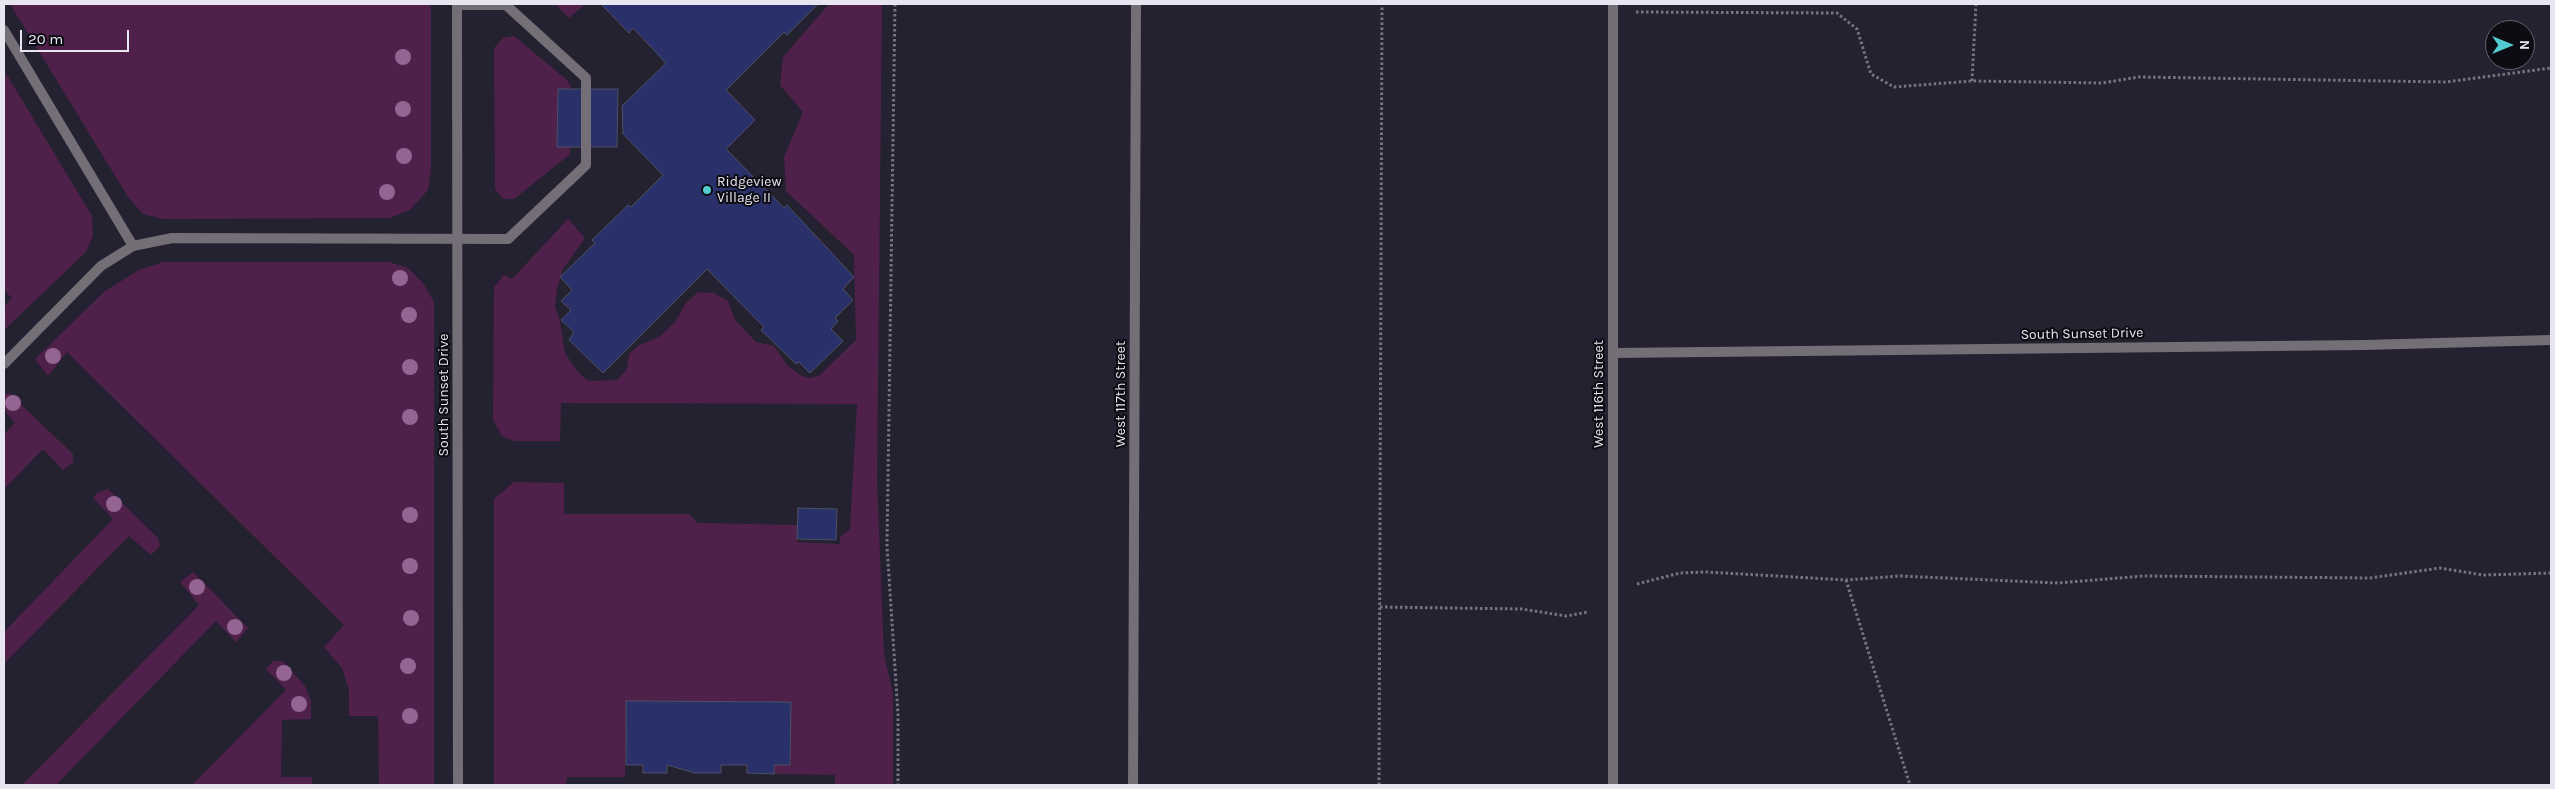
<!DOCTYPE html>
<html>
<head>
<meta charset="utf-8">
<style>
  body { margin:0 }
  #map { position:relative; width:2555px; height:789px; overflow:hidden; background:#242131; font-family:Karla,sans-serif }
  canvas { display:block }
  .frame { position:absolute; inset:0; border:5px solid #e7e5f0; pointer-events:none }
  .north { position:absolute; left:2485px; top:20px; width:50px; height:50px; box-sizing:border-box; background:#0d0c13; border:1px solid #64636b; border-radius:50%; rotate:90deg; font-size:14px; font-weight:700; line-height:20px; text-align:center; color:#e7e5f0 }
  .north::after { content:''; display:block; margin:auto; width:18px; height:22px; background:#52ccd0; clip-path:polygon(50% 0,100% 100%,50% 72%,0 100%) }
  .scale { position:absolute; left:20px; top:30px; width:109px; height:22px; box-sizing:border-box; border:2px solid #e7e5f0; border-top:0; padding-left:6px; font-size:15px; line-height:18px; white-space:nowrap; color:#e7e5f0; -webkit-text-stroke:4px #0d0c13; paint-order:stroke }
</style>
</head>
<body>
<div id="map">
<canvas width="2555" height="789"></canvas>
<div class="frame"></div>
<div class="north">N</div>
<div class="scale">20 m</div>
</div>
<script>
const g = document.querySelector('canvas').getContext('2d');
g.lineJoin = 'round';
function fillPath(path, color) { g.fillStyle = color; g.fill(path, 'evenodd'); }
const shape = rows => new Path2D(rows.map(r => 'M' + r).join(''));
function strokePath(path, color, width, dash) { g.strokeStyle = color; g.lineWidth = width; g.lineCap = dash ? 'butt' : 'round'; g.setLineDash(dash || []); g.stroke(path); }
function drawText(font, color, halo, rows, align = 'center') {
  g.font = font + ' Karla,sans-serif'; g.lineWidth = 4; g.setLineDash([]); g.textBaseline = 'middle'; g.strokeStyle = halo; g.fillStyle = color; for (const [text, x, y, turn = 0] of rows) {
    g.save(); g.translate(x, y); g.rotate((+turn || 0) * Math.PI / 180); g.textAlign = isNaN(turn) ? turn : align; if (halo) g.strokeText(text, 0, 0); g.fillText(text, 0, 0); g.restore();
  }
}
fillPath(shape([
  [10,4,431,4,431,169,428,190,410,210,390,218,163,219,143,214,128,197],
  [555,4,585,4,569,18],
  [829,4,882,4,877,480,884,655,893,693,893,785,835,785,835,775,774,774,774,765,790,765,791,702,626,701,625,777,567,777,566,785,494,785,494,499,514,482,564,483,564,514,689,514,698,523,798,525,797,542,840,544,840,537,850,529,857,404,561,403,560,441,514,441,502,436,493,420,494,287,504,275,512,279,568,219,585,238,563,269,557,289,555,307,560,321,565,353,578,372,588,381,617,380,627,369,629,354,638,346,660,336,675,322,686,303,698,292,714,293,728,301,735,320,756,342,774,346,787,365,800,375,809,378,819,376,856,340,854,255,786,191,784,157,803,112,780,85,783,57],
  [514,36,567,80,572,89,558,89,557,147,571,147,569,155,514,199,503,199,495,189,494,48,503,38],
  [4,73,7,75,92,216,93,236,86,252,4,330,4,306,12,298,4,290],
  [163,262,389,262,408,268,423,283,434,302,434,785,379,785,378,716,349,716,349,690,342,668,324,647,344,625,67,352,48,376,35,359,105,291,139,270],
  [9,393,73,454,73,462,63,470,43,449,4,489,4,434,15,423,4,410,4,395],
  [108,489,158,538,160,546,151,555,129,536,4,664,4,632,113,519,93,498,98,492],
  [193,572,248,628,236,642,216,621,56,785,22,785,199,605,180,582],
  [273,661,283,661,305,686,311,701,311,719,282,720,281,777,312,777,312,785,192,785,286,690,266,669]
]), '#4f214a');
const building = shape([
  [601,4,818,4,787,35,784,32,726,90,755,120,726,149,784,208,787,205,854,277,843,289,853,300,835,318,838,321,831,329,843,341,810,373,799,362,796,364,761,330,764,327,707,269,603,373,569,340,574,332,561,320,571,310,561,301,572,290,560,277,595,243,592,240,628,205,631,207,663,175,623,134,622,106,666,63,633,28,629,33,601,4],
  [558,89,618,89,617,147,557,147,558,89],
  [798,508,837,509,836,540,797,539,798,508],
  [626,701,791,702,790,765,774,765,774,774,747,773,747,765,721,765,721,773,695,773,667,765,667,773,643,773,643,765,626,765,626,701]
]);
fillPath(building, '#29306a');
strokePath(building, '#4c5162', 1);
strokePath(shape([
  [895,4,887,546,898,714,898,785],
  [1636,12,1837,13,1857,29,1871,74,1894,87,1972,81,2102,83,2139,77,2446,82,2551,68],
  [1972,81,1976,4],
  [1846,580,1910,785],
  [1637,584,1680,573,1706,572,1846,580,1900,576,2058,583,2143,576,2370,578,2440,568,2483,575,2551,573],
  [1380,607,1522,609,1566,616,1588,612],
  [1379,785,1382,4]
]), '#777482', 3, [2.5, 2.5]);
strokePath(shape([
  [4,30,133,246],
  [4,364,101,266,133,246,172,238,508,239,586,165,586,78,506,5,457,5]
]), '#746f77', 10);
strokePath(shape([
  [457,4,458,785],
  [1613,4,1613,785],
  [1613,353,2364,345,2551,340],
  [1133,785,1136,4]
]), '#746f77', 10);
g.fillStyle = '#946593';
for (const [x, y] of [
  [403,57],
  [403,109],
  [404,156],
  [387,192],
  [400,278],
  [409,315],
  [53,356],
  [410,367],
  [13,403],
  [410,417],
  [114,504],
  [410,515],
  [410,566],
  [197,587],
  [411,618],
  [235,627],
  [408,666],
  [284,673],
  [299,704],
  [410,716]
]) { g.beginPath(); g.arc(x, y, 8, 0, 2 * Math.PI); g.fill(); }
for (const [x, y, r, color] of [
  [707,190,5,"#52ccd0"]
]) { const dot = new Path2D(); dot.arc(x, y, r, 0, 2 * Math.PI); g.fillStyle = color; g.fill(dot); strokePath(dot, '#0d0c13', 2); }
drawText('14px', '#e7e5f0', '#0d0c13', [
  ["Ridgeview",717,182],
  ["Village II",717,198]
], 'left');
drawText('14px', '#e7e5f0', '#0d0c13', [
  ["South Sunset Drive",2082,334,-1],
  ["West 117th Street",1121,394,-90],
  ["West 116th Street",1599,394,-90],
  ["South Sunset Drive",444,395,-90]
]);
</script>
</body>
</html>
